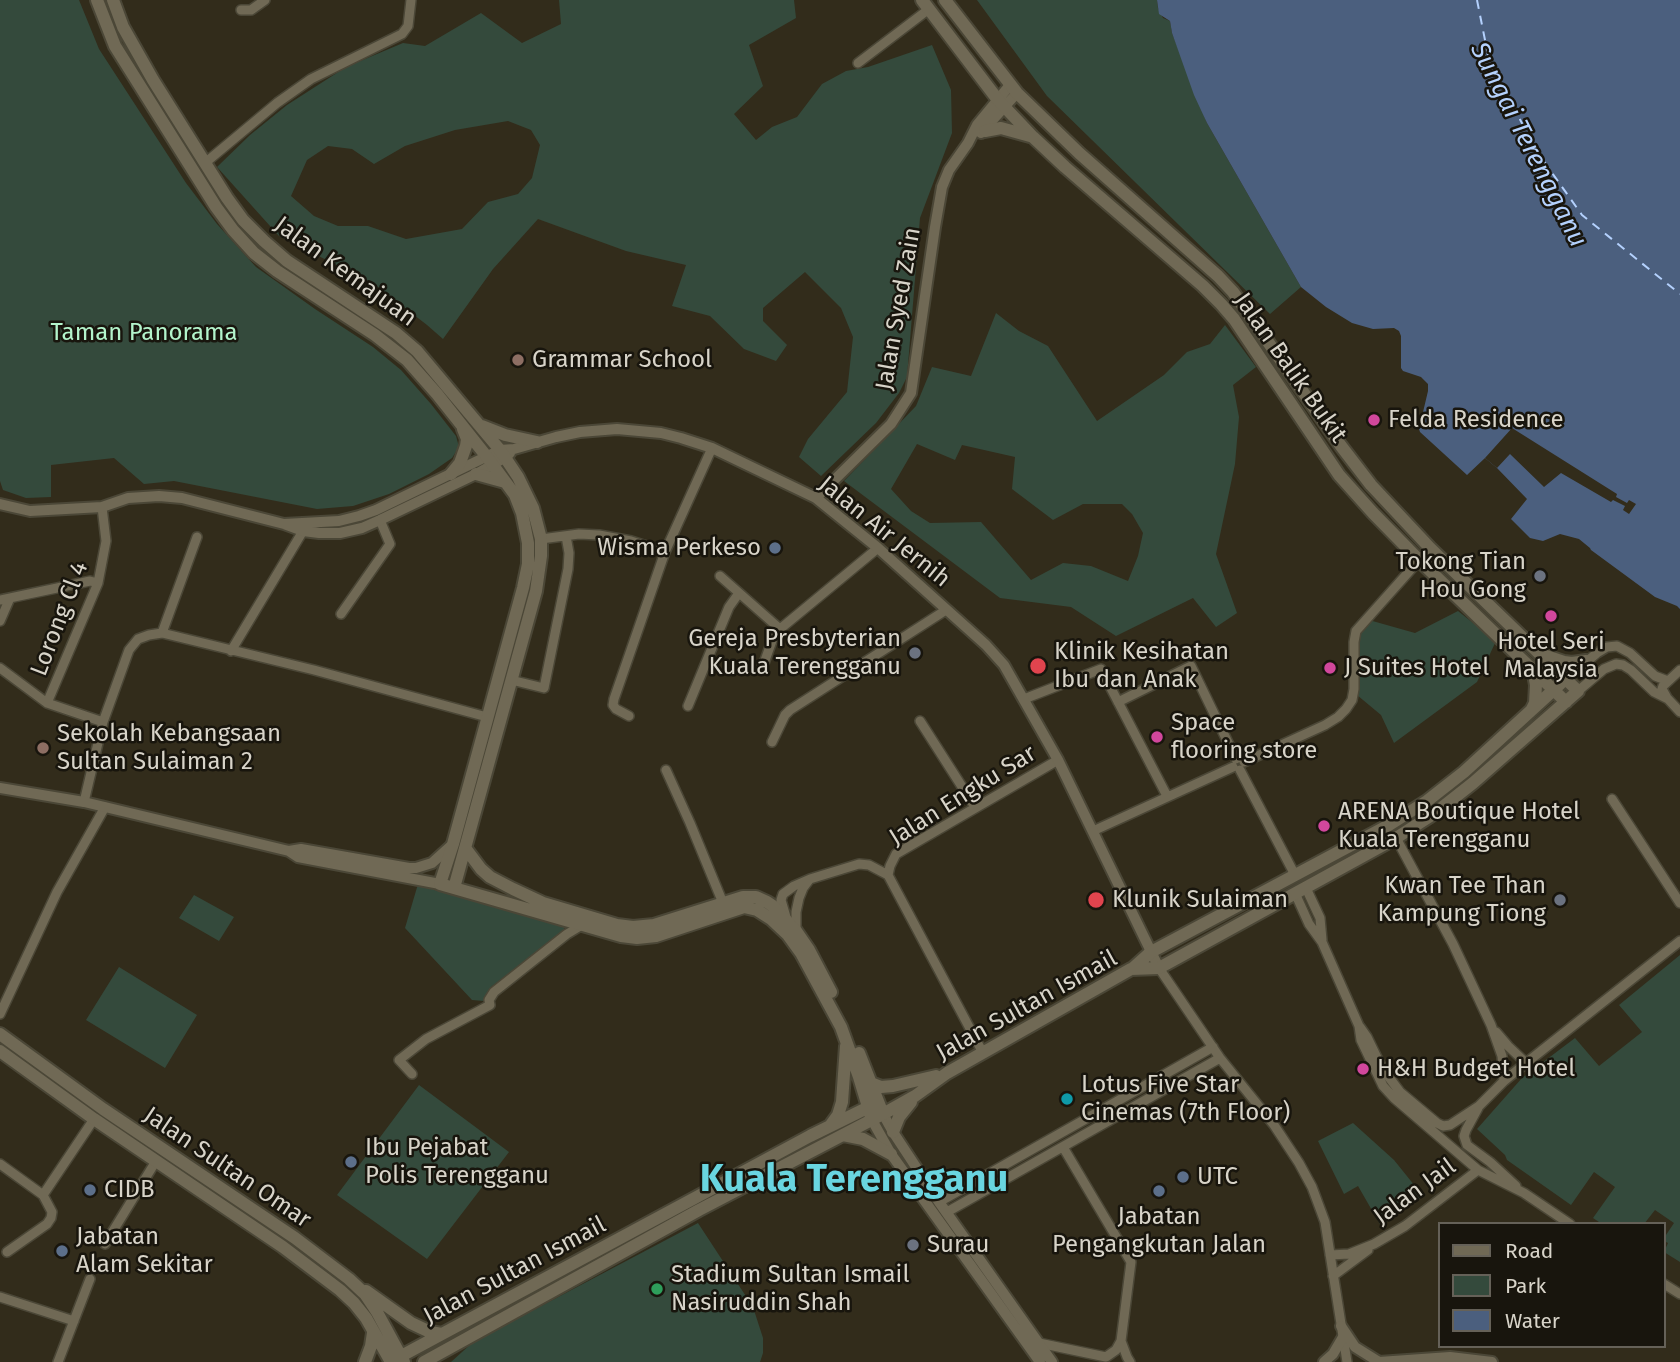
<!DOCTYPE html>
<html>
<head>
<meta charset="utf-8">
<style>
  body { margin:0 }
  #map { position:relative; width:1680px; height:1362px; overflow:hidden; background:#322c1b; font-family:"Fira Sans",sans-serif }
  canvas { display:block }
  .legend { position:absolute; left:1438px; top:1222px; width:228px; height:126px; box-sizing:border-box; background:#18150d; border:2px solid #656158; margin:0; padding:9px 12px; list-style:none; font-size:21px; color:#d8d4c9 }
  .legend li { display:flex; align-items:center; gap:14px; height:35px }
  .legend b { width:35px; border:2px solid #656158 }
</style>
</head>
<body>
<div id="map">
<canvas width="1680" height="1362"></canvas>
<ul class="legend">
<li><b style="height:9px;background:#706955"></b>Road</li>
<li><b style="height:19px;background:#344a3c"></b>Park</li>
<li><b style="height:19px;background:#4b5f7e"></b>Water</li>
</ul>
</div>
<script>
const g = document.querySelector('canvas').getContext('2d');
g.lineJoin = 'round';
function fillPath(path, color) { g.fillStyle = color; g.fill(path, 'evenodd'); }
const shape = rows => new Path2D(rows.map(r => 'M' + r).join(''));
function strokePath(path, color, width, dash) { g.strokeStyle = color; g.lineWidth = width; g.lineCap = dash ? 'butt' : 'round'; g.setLineDash(dash || []); g.stroke(path); }
function drawText(font, color, halo, rows, align = 'center') {
  g.font = font + ' "Fira Sans",sans-serif'; g.lineWidth = 5; g.setLineDash([]); g.textBaseline = 'middle'; g.strokeStyle = halo; g.fillStyle = color; for (const [text, x, y, turn = 0] of rows) {
    g.save(); g.translate(x, y); g.rotate((+turn || 0) * Math.PI / 180); g.textAlign = isNaN(turn) ? turn : align; if (halo) g.strokeText(text, 0, 0); g.fillText(text, 0, 0); g.restore();
  }
}
fillPath(shape([
  [0,0,79,0,99,49,186,183,217,224,256,267,315,309,373,347,401,370,431,404,456,436,459,447,452,458,429,474,389,494,353,506,317,509,174,481,144,484,114,458,51,465,51,497,26,498,3,490,0,481],
  [559,0,794,0,796,18,749,45,763,86,734,114,756,140,772,127,797,117,822,84,846,71,868,67,932,45,951,90,952,133,920,218,907,377,899,393,876,423,821,476,799,457,808,439,847,392,853,337,841,308,805,272,763,308,763,321,787,345,776,361,744,349,710,316,672,306,686,265,626,251,538,219,493,269,443,339,427,325,374,284,279,236,217,167,250,135,287,105,346,67,403,43,425,46,481,13,522,43,561,24],
  [508,121,531,130,540,145,532,178,518,194,488,202,462,229,406,239,368,226,338,226,314,216,291,196,307,160,328,146,352,149,374,164,405,146,455,130],
  [977,0,1157,0,1158,8,1163,18,1170,21,1172,33,1207,123,1301,287,1270,314,1047,96],
  [996,313,1019,331,1048,346,1097,421,1164,375,1187,352,1210,344,1225,325,1256,367,1233,385,1239,417,1235,464,1216,554,1237,613,1216,627,1193,598,1116,636,1071,607,1000,598,844,481,916,406,932,367,971,376],
  [917,444,955,460,962,445,1015,457,1012,489,1053,520,1083,504,1122,504,1132,514,1143,533,1138,556,1128,581,1091,566,1063,563,1031,580,981,522,930,523,911,511,891,489],
  [1458,611,1496,641,1477,682,1394,743,1381,715,1357,695,1357,637,1369,620,1415,633],
  [418,884,566,924,563,932,491,987,484,1001,472,1000,405,928],
  [194,895,234,917,219,941,179,918],
  [1680,955,1680,1262,1664,1252,1668,1243,1664,1241,1664,1238,1674,1223,1655,1210,1644,1224,1602,1224,1593,1218,1615,1187,1594,1172,1571,1205,1507,1160,1505,1155,1477,1129,1522,1078,1575,1038,1599,1066,1642,1032,1619,1005],
  [119,967,197,1015,165,1068,86,1020],
  [419,1085,509,1152,427,1259,337,1195],
  [1353,1123,1394,1160,1423,1196,1381,1226,1358,1186,1344,1194,1318,1141],
  [698,1223,753,1307,763,1338,763,1353,760,1362,451,1362,473,1342]
]), '#344a3c');
fillPath(shape([
  [1157,0,1680,0,1680,609,1677,606,1655,597,1591,550,1590,548,1579,539,1560,534,1543,541,1530,538,1511,519,1527,499,1497,468,1485,458,1467,475,1420,432,1419,429,1428,391,1428,384,1421,377,1403,371,1401,368,1401,336,1399,331,1394,328,1373,329,1352,323,1326,307,1301,287,1207,123,1194,95,1172,33,1170,21,1159,14]
]), '#4b5f7e');
fillPath(shape([
  [1512,428,1617,494,1616,497,1627,503,1629,500,1636,504,1629,514,1623,510,1625,506,1613,500,1611,502,1561,473,1544,487,1510,454,1497,468,1485,458]
]), '#322c1b');
strokePath(shape([
  [1477,0,1490,65,1540,156,1582,215,1680,294]
]), '#b4d1fd', 2, [9, 7]);
const minor = shape([
  [241,10,251,10,265,0],
  [858,63,929,9],
  [205,163,277,103,311,79,402,34,408,26,411,0],
  [197,537,162,633,314,670,487,717],
  [541,539,579,534,599,535,631,541,665,552],
  [720,576,780,629],
  [0,600,90,581,98,583],
  [341,614,390,544,380,520],
  [0,621,10,598],
  [231,651,303,531],
  [763,666,773,638,780,629,878,548],
  [0,668,47,703,103,722],
  [1566,679,1597,653,1607,647,1617,646,1630,653,1655,676,1668,681],
  [511,680,544,688,568,569,569,553,566,536],
  [1578,691,1604,669,1616,664,1623,665,1631,670,1654,692,1668,699,1680,712],
  [1667,698,1662,689,1663,686,1680,670],
  [1024,699,1101,669,1167,796],
  [1118,702,1191,666,1236,759],
  [47,703,98,583,106,541,102,507],
  [688,706,729,607,739,593],
  [629,716,616,709,613,705,614,699,665,552,712,448],
  [920,721,975,807],
  [772,742,785,715,790,710,946,610],
  [1244,762,1325,725,1338,717,1346,709,1352,700,1354,689,1354,642,1356,631,1430,548],
  [666,770,690,823,723,903],
  [1240,770,1295,875],
  [1612,799,1680,903],
  [84,802,103,722,129,650,138,639,149,635,162,633],
  [1093,831,1233,767],
  [1396,838,1453,944,1491,1025,1502,1056,1504,1081],
  [1306,888,1320,918,1322,940],
  [1295,893,1309,924,1322,942,1359,1026,1361,1040,1383,1086,1394,1098,1478,1170,1524,1193,1570,1224],
  [786,917,781,900,783,894,794,886,810,879,859,864,869,865,888,875],
  [796,931,796,912,799,898,803,888,809,880],
  [1159,968,1220,1058,1274,1125,1299,1163,1312,1187,1325,1222,1347,1362],
  [0,1014,57,892,105,807],
  [1360,1027,1367,1037,1382,1068,1400,1092,1437,1123,1443,1126,1450,1125,1479,1106,1504,1081,1526,1063,1680,941],
  [1496,1032,1508,1046,1526,1063],
  [983,1053,888,875,890,866,896,854,1058,760],
  [412,1074,399,1060,426,1039,490,1005,489,1000,494,992,567,934,582,925],
  [1478,1108,1466,1130,1464,1136,1467,1145,1490,1162,1516,1186],
  [1063,1147,1131,1262,1121,1341,1127,1357,1130,1362],
  [0,1164,43,1195,52,1212,51,1218,47,1224,7,1252],
  [43,1195,94,1119],
  [939,1202,1213,1047],
  [947,1212,1220,1058],
  [105,1244,156,1161],
  [1330,1255,1349,1254,1374,1244,1405,1226,1478,1170],
  [1333,1276,1368,1250],
  [1664,1284,1680,1294],
  [0,1297,74,1321],
  [1039,1343,1106,1357,1116,1350,1121,1341],
  [58,1362,90,1279]
]);
const tertiary = shape([
  [981,133,1017,93],
  [816,498,891,424,911,393,935,227,942,187,949,170,968,143,977,125,1010,85],
  [0,504,30,511,102,507,128,498,159,496,182,498,284,524,303,531,319,533,340,533,362,528,380,520,476,474,506,457,510,453],
  [284,524,339,521,359,516,376,510,500,450,514,449,556,437,580,432,617,429,661,433,681,438,712,448,816,498,878,548,986,645,1004,665,1058,760,1159,968],
  [0,788,84,802,289,851,298,857,440,884],
  [289,851,301,849,409,868,416,868,432,863,453,844],
  [883,1114,893,1132,939,1202,1052,1362],
  [872,1120,891,1154,1040,1362],
  [1341,1326,1355,1347,1379,1362,1450,1357,1492,1362],
  [1324,1362,1333,1354,1343,1337]
]);
const secondary = shape([
  [97,0,115,46,216,207,233,230,254,253,277,271,375,335,407,360,437,394,487,457,515,495,522,513,528,543,528,564,523,588,453,844,440,884,621,936,637,938,656,936,744,907,757,910,771,919,788,935,801,953,841,1027,859,1077,872,1120],
  [113,0,123,27,153,80,227,198,243,220,264,241,287,261,396,333,417,351,500,450,518,477,533,508,541,539,541,556,536,591,454,888],
  [922,0,998,100,1033,137,1065,167,1203,286,1221,304,1234,319,1339,475,1373,513,1419,560,1566,702],
  [985,131,1001,128,1030,136],
  [482,426,505,435,537,442],
  [451,474,460,463,466,446,467,439,463,429],
  [476,474,505,482],
  [1543,655,1564,662,1572,663,1586,661],
  [1532,709,1535,703,1536,685,1533,669],
  [466,849,481,869,490,877,513,889,543,903,617,925,633,927,654,925,743,897,756,897,767,902,773,906,796,931,809,950,831,992],
  [1132,969,1151,952,1389,825,1427,801,1464,772,1560,684],
  [0,1034,103,1109,295,1238,349,1279,365,1294,377,1312,404,1362],
  [0,1051,94,1119,283,1247,340,1290,354,1303,366,1318,391,1362],
  [859,1053,883,1114],
  [866,1081,881,1087,893,1086,936,1076],
  [830,1126,838,1115,842,1102,846,1046],
  [893,1132,899,1117,911,1102],
  [843,1135,863,1139,891,1154],
  [366,1291,411,1323,430,1332,442,1334],
  [365,1362,371,1346,373,1333],
  [390,1362,810,1136,869,1107,875,1109],
  [424,1362,699,1210,883,1114,915,1096,947,1073,1131,969,1159,968,1396,838,1435,813,1473,783,1578,691,1430,548,1371,485,1341,446,1233,292,1218,276,1079,153,1017,93,945,0]
]);
strokePath(minor, '#4b4737', 12);
strokePath(tertiary, '#4b4737', 14);
strokePath(secondary, '#4b4737', 16);
strokePath(minor, '#706955', 9);
strokePath(tertiary, '#706955', 10);
strokePath(secondary, '#706955', 12);
for (const [x, y, r, color] of [
  [518,360,7,"#8d6e63"],
  [1374,420,7,"#d1479c"],
  [775,548,7,"#5c6f8a"],
  [1540,576,7,"#6b7280"],
  [1551,616,7,"#d1479c"],
  [915,653,7,"#6b7280"],
  [1038,666,9,"#e0444e"],
  [1330,668,7,"#d1479c"],
  [1157,737,7,"#d1479c"],
  [43,748,7,"#8d6e63"],
  [1324,826,7,"#d1479c"],
  [1096,900,9,"#e0444e"],
  [1560,900,7,"#6b7280"],
  [1363,1069,7,"#d1479c"],
  [1067,1099,7,"#0f9aa8"],
  [351,1162,7,"#5c6f8a"],
  [1183,1177,7,"#5c6f8a"],
  [90,1190,7,"#5c6f8a"],
  [1159,1191,7,"#5c6f8a"],
  [913,1245,7,"#6b7280"],
  [62,1251,7,"#5c6f8a"],
  [657,1289,7,"#2e9e5b"]
]) { const dot = new Path2D(); dot.arc(x, y, r, 0, 2 * Math.PI); g.fillStyle = color; g.fill(dot); strokePath(dot, '#18150d', 2.5); }
drawText('24px', '#d8d4c9', '#18150d', [
  ["Jalan Kemajuan",345,272,36],
  ["Jalan Syed Zain",899,309,-80],
  ["Jalan Balik Bukit",1290,368,55],
  ["Jalan Air Jernih",884,532,39],
  ["Lorong Cl 4",60,619,-69],
  ["Jalan Engku Sar",963,796,-32],
  ["Jalan Sultan Ismail",1027,1006,-29],
  ["Jalan Sultan Omar",227,1168,34],
  ["Jalan Jail",1415,1192,-36],
  ["Jalan Sultan Ismail",515,1271,-28]
]);
drawText('24px', '#b3f4cb', '#18150d', [
  ["Taman Panorama",144,333]
]);
drawText('24px', '#d8d4c9', '#18150d', [
  ["Grammar School",532,360],
  ["Felda Residence",1388,420],
  ["Wisma Perkeso",761,548,"right"],
  ["Tokong Tian",1526,562,"right"],
  ["Hou Gong",1526,590,"right"],
  ["Gereja Presbyterian",901,639,"right"],
  ["Kuala Terengganu",901,667,"right"],
  ["Hotel Seri",1551,642,"center"],
  ["Malaysia",1551,670,"center"],
  ["Klinik Kesihatan",1054,652],
  ["Ibu dan Anak",1054,680],
  ["J Suites Hotel",1344,668],
  ["Space",1171,723],
  ["flooring store",1171,751],
  ["Sekolah Kebangsaan",57,734],
  ["Sultan Sulaiman 2",57,762],
  ["ARENA Boutique Hotel",1338,812],
  ["Kuala Terengganu",1338,840],
  ["Kwan Tee Than",1546,886,"right"],
  ["Kampung Tiong",1546,914,"right"],
  ["Klunik Sulaiman",1112,900],
  ["H&H Budget Hotel",1377,1069],
  ["Lotus Five Star",1081,1085],
  ["Cinemas (7th Floor)",1081,1113],
  ["Ibu Pejabat",365,1148],
  ["Polis Terengganu",365,1176],
  ["UTC",1197,1177],
  ["CIDB",104,1190],
  ["Jabatan",1159,1217,"center"],
  ["Pengangkutan Jalan",1159,1245,"center"],
  ["Jabatan",76,1237],
  ["Alam Sekitar",76,1265],
  ["Surau",927,1245],
  ["Stadium Sultan Ismail",671,1275],
  ["Nasiruddin Shah",671,1303]
], 'left');
drawText('italic 26px', '#b4d1fd', '#18150d', [
  ["Sungai Terengganu",1528,145,63]
]);
drawText('bold 38px', '#69d5e0', '#18150d', [
  ["Kuala Terengganu",854,1180]
]);
</script>
</body>
</html>
